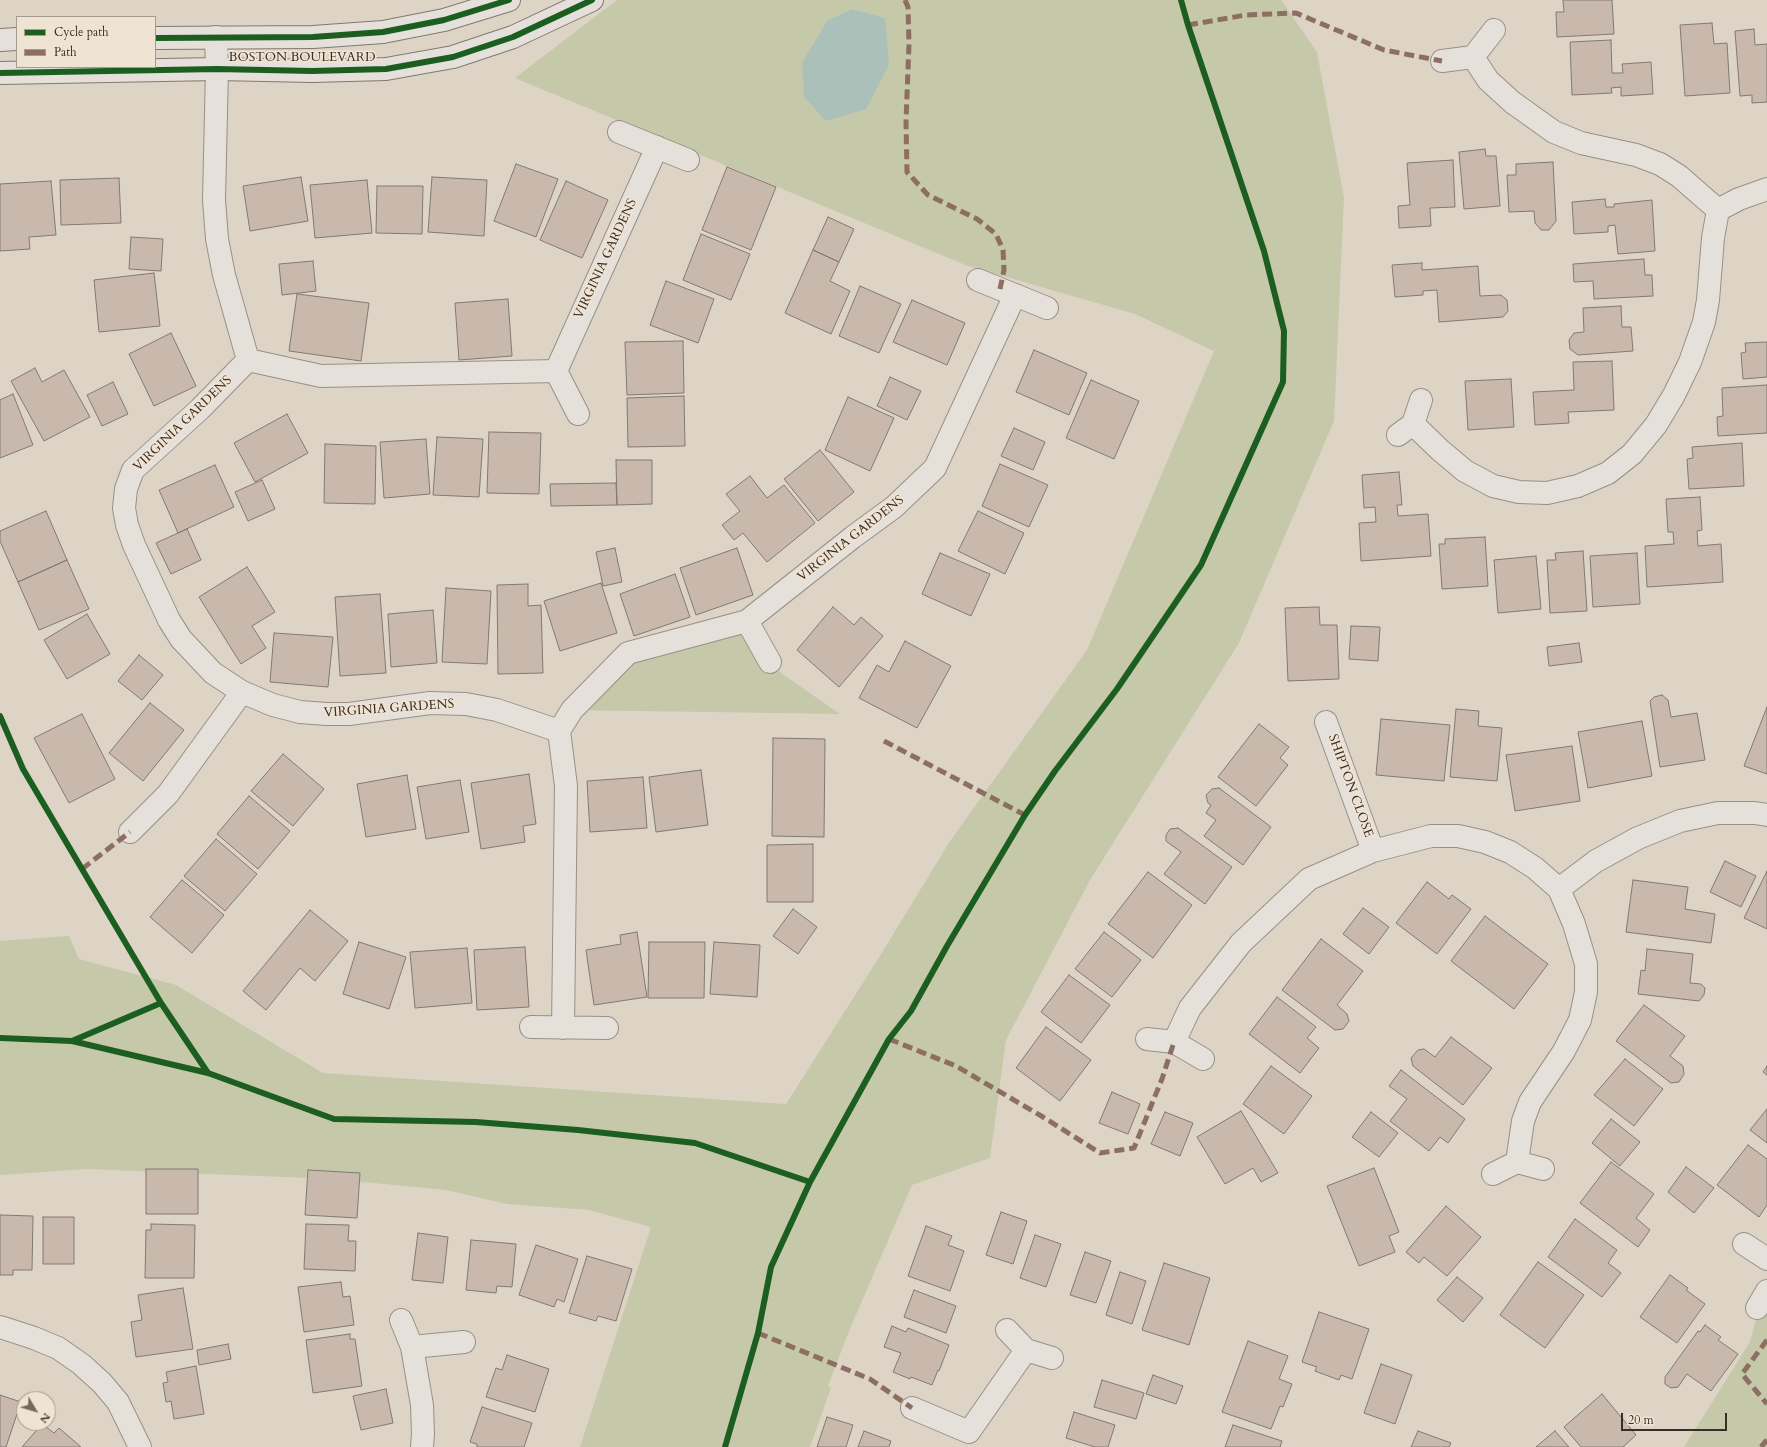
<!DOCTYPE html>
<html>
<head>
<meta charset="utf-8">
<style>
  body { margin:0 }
  #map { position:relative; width:1767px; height:1447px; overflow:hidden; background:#ddd4c6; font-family:Cardo,serif }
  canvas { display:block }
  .legend { position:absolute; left:16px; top:16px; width:140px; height:52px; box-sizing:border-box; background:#efe4d3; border:1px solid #a79a8e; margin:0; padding:5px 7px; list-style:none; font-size:12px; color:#3c2c26 }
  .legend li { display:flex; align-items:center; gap:8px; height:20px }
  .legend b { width:20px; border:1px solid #a79a8e }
  .north { position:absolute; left:16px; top:1391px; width:40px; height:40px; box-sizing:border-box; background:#efe4d3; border:1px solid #a79a8e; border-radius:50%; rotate:128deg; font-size:11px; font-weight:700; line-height:16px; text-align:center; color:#3c2c26 }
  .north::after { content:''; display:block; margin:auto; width:14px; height:18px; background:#74675e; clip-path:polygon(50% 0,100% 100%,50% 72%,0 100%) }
  .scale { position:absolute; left:1621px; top:1413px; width:106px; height:18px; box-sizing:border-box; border:2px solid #3c2c26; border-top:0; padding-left:5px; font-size:12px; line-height:14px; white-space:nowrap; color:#3c2c26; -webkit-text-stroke:3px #efe4d3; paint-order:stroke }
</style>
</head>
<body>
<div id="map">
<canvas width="1767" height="1447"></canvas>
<ul class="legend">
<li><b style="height:5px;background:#1b5e20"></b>Cycle path</li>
<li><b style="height:5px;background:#8d6e63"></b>Path</li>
</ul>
<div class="north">N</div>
<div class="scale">20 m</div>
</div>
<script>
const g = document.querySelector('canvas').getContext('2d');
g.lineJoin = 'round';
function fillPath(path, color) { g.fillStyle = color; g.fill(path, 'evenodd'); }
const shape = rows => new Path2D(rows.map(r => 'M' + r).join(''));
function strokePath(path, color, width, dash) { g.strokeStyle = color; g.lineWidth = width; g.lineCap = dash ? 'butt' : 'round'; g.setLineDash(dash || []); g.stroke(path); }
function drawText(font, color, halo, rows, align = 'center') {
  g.font = font + ' Cardo,serif'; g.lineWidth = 3.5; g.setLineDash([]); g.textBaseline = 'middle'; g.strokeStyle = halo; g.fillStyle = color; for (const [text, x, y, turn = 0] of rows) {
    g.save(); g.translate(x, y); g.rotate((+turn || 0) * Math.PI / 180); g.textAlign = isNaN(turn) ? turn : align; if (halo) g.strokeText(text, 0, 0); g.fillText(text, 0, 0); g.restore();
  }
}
fillPath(shape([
  [617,0,1281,0,1317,52,1344,198,1334,421,1239,643,1090,880,1006,1040,990,1158,912,1185,849,1331,828,1386,831,1388,810,1447,580,1447,651,1227,589,1210,507,1204,446,1190,332,1179,87,1169,0,1175,0,941,69,936,79,959,176,985,323,1073,786,1104,878,959,950,841,1087,650,1214,351,1135,314,968,266,515,78],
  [747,621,770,662,781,673,840,714,572,710,620,652],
  [1767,1279,1767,1447,1684,1447,1750,1342]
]), '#c6c8aa');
fillPath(shape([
  [852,9,885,18,889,65,866,109,826,121,804,97,802,63,827,21]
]), '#acc0ba');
const building = shape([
  [1563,0,1612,0,1614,34,1557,37,1556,12,1564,12,1563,0],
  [1712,23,1714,44,1727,43,1730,93,1685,96,1680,25,1712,23],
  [1754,29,1755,45,1767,44,1767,102,1752,103,1752,95,1740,96,1735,31,1754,29],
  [1611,40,1612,73,1623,73,1622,64,1651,62,1653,94,1621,96,1621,87,1611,88,1612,93,1572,95,1570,42,1611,40],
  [1485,149,1486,156,1496,156,1500,206,1464,209,1459,152,1485,149],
  [1453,160,1455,207,1430,208,1431,226,1399,228,1398,206,1410,205,1407,163,1453,160],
  [1553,162,1556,221,1549,230,1541,230,1535,223,1534,211,1509,212,1507,175,1516,175,1516,164,1553,162],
  [516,164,558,179,536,237,494,221,516,164],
  [727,167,776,187,751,250,702,230,727,167],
  [301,177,308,221,250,231,243,186,301,177],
  [432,177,487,180,484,236,428,232,432,177],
  [119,178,121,223,61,225,60,180,119,178],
  [367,180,372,233,315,238,310,185,367,180],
  [51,181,56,235,29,237,30,249,0,251,0,184,51,181],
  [566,181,608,200,582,258,540,240,566,181],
  [377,186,423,186,422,234,376,233,377,186],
  [1605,199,1606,207,1614,207,1614,204,1652,200,1655,251,1618,254,1615,225,1608,226,1608,232,1574,234,1572,202,1605,199],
  [828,217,854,229,839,262,813,250,828,217],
  [701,234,750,254,731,300,683,280,701,234],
  [131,237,163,239,161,271,129,269,131,237],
  [813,250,839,262,830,281,850,291,831,334,785,313,813,250],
  [1644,259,1645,275,1652,275,1653,296,1594,299,1593,281,1574,282,1573,264,1644,259],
  [313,261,316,291,282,295,279,264,313,261],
  [1422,263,1422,270,1478,266,1480,296,1501,295,1507,300,1508,311,1503,317,1439,322,1437,290,1423,291,1423,295,1395,297,1392,265,1422,263],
  [154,273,160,326,99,332,94,280,154,273],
  [666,281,714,299,698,343,650,325,666,281],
  [860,286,901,304,879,353,839,336,860,286],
  [297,294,369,303,361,361,289,351,297,294],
  [508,299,512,356,459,360,455,303,508,299],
  [912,300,965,323,947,365,893,342,912,300],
  [1621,306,1622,327,1631,327,1633,351,1578,355,1570,349,1569,340,1574,333,1584,332,1583,308,1621,306],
  [171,333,196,386,154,406,129,354,171,333],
  [683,341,684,393,627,395,625,342,683,341],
  [1767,342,1767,377,1743,379,1741,353,1746,352,1745,343,1767,342],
  [1034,350,1087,373,1069,415,1016,392,1034,350],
  [1612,361,1614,410,1568,412,1569,423,1535,425,1533,392,1574,390,1573,362,1612,361],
  [35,368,42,382,64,370,90,417,44,441,11,381,35,368],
  [890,377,921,391,907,420,877,406,890,377],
  [1511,379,1514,427,1468,430,1465,381,1511,379],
  [1091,380,1139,401,1114,459,1066,438,1091,380],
  [113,382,128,414,102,426,87,395,113,382],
  [1767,385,1767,433,1718,436,1717,417,1723,416,1722,388,1767,385],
  [13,394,33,445,0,458,0,400,13,394],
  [684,396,685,446,628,447,627,398,684,396],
  [848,397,894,418,870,471,825,450,848,397],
  [287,414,308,453,255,482,234,443,287,414],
  [1014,428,1045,442,1033,470,1001,456,1014,428],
  [489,432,541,433,539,494,487,493,489,432],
  [437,437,483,439,479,497,433,495,437,437],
  [426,439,430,494,384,498,380,442,426,439],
  [1742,443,1744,486,1689,489,1687,459,1693,458,1692,447,1742,443],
  [325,444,376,446,375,504,324,503,325,444],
  [820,450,854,492,818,521,784,479,820,450],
  [616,460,652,460,652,504,617,505,616,460],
  [1000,464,1048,485,1029,527,982,506,1000,464],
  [215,465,234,507,178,533,159,490,215,465],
  [1399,472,1402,505,1397,505,1398,516,1428,514,1431,556,1361,561,1359,523,1376,522,1375,507,1364,508,1362,475,1399,472],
  [750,476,767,498,784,485,815,523,767,562,743,533,734,540,722,525,740,511,726,494,750,476],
  [262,480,275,509,248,521,235,492,262,480],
  [616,483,617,505,551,506,550,484,616,483],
  [1700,497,1702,530,1697,531,1698,546,1721,544,1723,582,1647,587,1645,546,1674,544,1673,532,1668,532,1666,499,1700,497],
  [46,511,67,560,18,582,0,541,0,531,46,511],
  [978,511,1024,533,1005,574,958,551,978,511],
  [187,529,201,560,171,574,156,543,187,529],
  [1485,537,1488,586,1442,589,1439,544,1445,544,1445,539,1485,537],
  [615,548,622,582,603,586,596,552,615,548],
  [737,548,753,595,696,615,680,568,737,548],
  [1583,551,1587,611,1550,613,1547,560,1556,560,1555,553,1583,551],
  [940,553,990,574,971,616,922,594,940,553],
  [1637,553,1640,604,1593,607,1590,556,1637,553],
  [1536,556,1541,609,1498,613,1494,560,1536,556],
  [67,560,89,609,39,630,18,582,67,560],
  [247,567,275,612,252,626,266,648,241,664,199,597,247,567],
  [675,574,690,617,634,636,620,594,675,574],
  [601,583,617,633,560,651,544,601,601,583],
  [528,584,528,606,541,605,543,673,498,674,497,585,528,584],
  [446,588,491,591,487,664,442,662,446,588],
  [380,594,386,673,340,676,335,597,380,594],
  [833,607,854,625,861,617,883,636,839,687,797,650,833,607],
  [1319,607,1320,625,1337,625,1339,679,1288,681,1285,608,1319,607],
  [433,610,437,663,391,667,388,614,433,610],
  [87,614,110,654,67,679,44,640,87,614],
  [1351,626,1380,627,1378,661,1349,659,1351,626],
  [274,633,333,637,328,687,270,682,274,633],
  [905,641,951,666,917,728,859,698,877,665,889,672,905,641],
  [1579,643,1582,662,1549,666,1547,647,1579,643],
  [139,655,163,675,142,700,118,681,139,655],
  [1662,695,1668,700,1671,717,1697,713,1705,760,1660,767,1650,701,1654,697,1662,695],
  [150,703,184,730,143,781,109,753,150,703],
  [1767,707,1767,774,1744,766,1767,707],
  [1456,709,1479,711,1478,726,1502,728,1497,781,1450,777,1456,709],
  [82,714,115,779,69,803,34,738,82,714],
  [1381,719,1450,725,1444,781,1376,775,1381,719],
  [1642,721,1652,776,1588,788,1578,732,1642,721],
  [1259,724,1289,747,1280,758,1288,765,1256,806,1218,777,1259,724],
  [773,738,825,739,824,837,772,836,773,738],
  [1572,746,1580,801,1515,811,1506,755,1572,746],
  [283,754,324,789,293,826,251,791,283,754],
  [701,770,708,825,656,832,649,777,701,770],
  [529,774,536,824,523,826,525,842,481,849,471,783,529,774],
  [407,775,416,829,366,837,357,784,407,775],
  [643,777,647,828,590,832,587,781,643,777],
  [460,780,469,832,426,839,417,787,460,780],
  [1219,788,1271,827,1243,865,1204,836,1216,820,1206,813,1211,805,1208,803,1206,795,1212,789,1219,788],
  [249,796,290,831,258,869,217,834,249,796],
  [1178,828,1232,867,1205,904,1164,874,1181,852,1166,841,1166,835,1170,829,1178,828],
  [216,839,257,874,225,911,184,876,216,839],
  [813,844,813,902,767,902,767,845,813,844],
  [1725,861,1756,876,1741,907,1710,892,1725,861],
  [1767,871,1767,929,1744,918,1767,871],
  [1148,872,1192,905,1153,958,1108,924,1148,872],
  [182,880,224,915,192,953,150,917,182,880],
  [1633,880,1688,887,1685,909,1715,914,1711,943,1626,932,1633,880],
  [1427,882,1449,899,1452,895,1471,909,1437,954,1396,923,1427,882],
  [1363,908,1389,927,1369,954,1343,934,1363,908],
  [793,909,817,927,798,954,773,936,793,909],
  [310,910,348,941,315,981,300,968,266,1010,243,991,310,910],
  [1485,916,1548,964,1514,1009,1451,961,1485,916],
  [637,932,647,997,594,1005,586,950,621,944,620,935,637,932],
  [1104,932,1141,960,1112,997,1075,969,1104,932],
  [1321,939,1363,971,1337,1005,1347,1014,1349,1021,1343,1029,1335,1030,1282,990,1321,939],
  [359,942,406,957,389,1009,343,994,359,942],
  [649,942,705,942,704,998,648,998,649,942],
  [714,942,760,945,757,997,710,994,714,942],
  [525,947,529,1007,477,1010,474,950,525,947],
  [467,948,472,1003,415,1008,410,952,467,948],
  [1647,949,1693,954,1690,983,1701,984,1705,988,1704,995,1699,1001,1638,994,1641,970,1645,971,1647,949],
  [1069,975,1110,1005,1081,1043,1041,1012,1069,975],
  [1277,997,1316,1027,1307,1038,1319,1048,1300,1073,1249,1034,1277,997],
  [1644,1005,1685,1036,1670,1056,1683,1066,1684,1074,1679,1082,1671,1083,1616,1041,1644,1005],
  [1046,1027,1091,1060,1060,1101,1016,1068,1046,1027],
  [1451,1037,1492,1068,1463,1105,1413,1066,1411,1058,1418,1050,1424,1049,1435,1057,1451,1037],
  [1625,1059,1663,1089,1634,1126,1594,1095,1625,1059],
  [1271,1066,1312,1096,1284,1134,1243,1104,1271,1066],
  [1767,1066,1767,1075,1763,1072,1767,1066],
  [1401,1070,1465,1119,1448,1143,1440,1137,1429,1151,1390,1121,1407,1099,1389,1086,1401,1070],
  [1112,1092,1140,1104,1128,1134,1099,1123,1112,1092],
  [1767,1109,1767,1143,1750,1130,1767,1109],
  [1241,1111,1278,1173,1261,1182,1253,1168,1225,1184,1197,1137,1241,1111],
  [1165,1112,1193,1123,1180,1156,1151,1144,1165,1112],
  [1371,1112,1398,1133,1379,1157,1352,1137,1371,1112],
  [1611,1119,1640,1142,1620,1166,1592,1143,1611,1119],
  [1748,1145,1767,1159,1767,1205,1759,1217,1717,1185,1748,1145],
  [1611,1162,1654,1194,1636,1218,1650,1230,1638,1247,1580,1203,1611,1162],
  [1686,1167,1714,1188,1694,1213,1668,1192,1686,1167],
  [1374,1168,1399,1232,1389,1236,1395,1252,1359,1266,1327,1186,1374,1168],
  [146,1169,198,1169,198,1214,146,1214,146,1169],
  [308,1170,360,1173,357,1218,305,1215,308,1170],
  [1446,1206,1481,1237,1447,1276,1424,1257,1419,1263,1406,1252,1446,1206],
  [1001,1212,1027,1221,1013,1264,986,1255,1001,1212],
  [0,1215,33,1216,32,1270,13,1270,13,1275,0,1275,0,1215],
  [43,1217,74,1217,74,1264,43,1264,43,1217],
  [1575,1219,1617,1250,1608,1263,1621,1273,1602,1297,1548,1257,1575,1219],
  [151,1224,195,1225,194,1278,145,1278,146,1230,151,1230,151,1224],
  [306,1224,349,1225,348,1241,356,1241,355,1271,304,1269,306,1224],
  [926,1226,952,1236,948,1245,964,1251,950,1291,908,1276,926,1226],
  [418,1233,448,1237,443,1283,412,1280,418,1233],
  [1035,1235,1061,1244,1046,1287,1020,1278,1035,1235],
  [471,1240,516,1244,512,1287,497,1286,496,1293,466,1290,471,1240],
  [536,1245,578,1259,564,1302,557,1299,554,1307,519,1295,536,1245],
  [1085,1252,1111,1261,1096,1303,1070,1295,1085,1252],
  [587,1256,632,1269,616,1321,598,1316,596,1321,569,1313,587,1256],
  [1538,1262,1584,1295,1545,1348,1500,1315,1538,1262],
  [1164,1263,1210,1278,1189,1345,1142,1330,1164,1263],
  [1120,1272,1146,1281,1132,1324,1106,1315,1120,1272],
  [1670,1275,1688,1288,1686,1290,1705,1304,1677,1343,1640,1317,1670,1275],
  [1457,1277,1483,1298,1463,1322,1437,1300,1457,1277],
  [341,1282,343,1297,350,1296,354,1325,304,1332,298,1287,341,1282],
  [183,1288,193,1349,136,1357,131,1322,142,1320,138,1295,183,1288],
  [914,1290,956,1306,946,1333,904,1317,914,1290],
  [1319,1312,1369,1329,1352,1379,1341,1375,1339,1380,1315,1371,1317,1367,1302,1362,1319,1312],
  [1705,1325,1721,1337,1718,1340,1738,1354,1711,1391,1687,1374,1678,1387,1671,1388,1665,1384,1665,1377,1698,1331,1700,1332,1705,1325],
  [892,1326,906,1332,908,1328,949,1345,939,1371,938,1370,932,1385,911,1377,910,1379,893,1372,901,1353,884,1347,892,1326],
  [350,1334,350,1339,355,1339,362,1386,313,1393,306,1340,350,1334],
  [1248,1341,1288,1356,1279,1379,1292,1384,1283,1407,1280,1406,1271,1429,1222,1412,1248,1341],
  [228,1344,231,1359,199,1365,197,1350,228,1344],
  [507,1355,549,1369,535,1412,486,1397,496,1368,502,1370,507,1355],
  [1381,1364,1412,1375,1395,1424,1364,1413,1381,1364],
  [196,1366,204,1414,174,1419,171,1401,166,1402,163,1383,168,1382,166,1372,196,1366],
  [1153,1375,1183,1386,1176,1404,1146,1394,1153,1375],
  [1102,1380,1144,1393,1136,1419,1094,1407,1102,1380],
  [386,1389,393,1423,361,1430,353,1396,386,1389],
  [1602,1394,1636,1435,1623,1447,1581,1447,1564,1427,1602,1394],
  [0,1395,21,1402,6,1447,0,1447,0,1395],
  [482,1407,532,1423,524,1447,477,1447,477,1444,470,1442,482,1407],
  [1074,1412,1115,1425,1108,1447,1095,1447,1066,1438,1074,1412],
  [827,1417,853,1425,846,1447,817,1447,827,1417],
  [42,1424,54,1433,59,1428,81,1447,22,1447,42,1424],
  [1233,1425,1282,1441,1280,1447,1225,1447,1233,1425],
  [864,1431,891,1441,889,1447,858,1447,864,1431],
  [1418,1431,1451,1443,1449,1447,1411,1447,1418,1431],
  [1555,1431,1569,1447,1536,1447,1555,1431]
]);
fillPath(building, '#c9b9ad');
strokePath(building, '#817972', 1);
const street = shape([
  [216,37,217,69,214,200,217,239,224,275,248,360,321,376,556,371],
  [1442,61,1473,57,1494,30],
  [619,132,688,160],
  [1718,210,1739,199,1767,189],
  [978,280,1047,308],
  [248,360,200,409,133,470,126,489,124,508,127,525,134,545,169,620,181,639,213,673,242,692,273,705,300,712,327,714,349,714,430,703,466,704,497,710,559,731,572,710,628,653,747,621,853,537,894,507,935,468,1015,295],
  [578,414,556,371,657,147],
  [1413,424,1440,450,1465,471,1493,486,1519,492,1547,493,1578,486,1608,473,1632,454,1656,425,1674,395,1690,362,1704,322,1708,300,1713,238,1718,210,1679,176,1660,164,1636,155,1581,143,1554,132,1512,102,1488,80,1473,57],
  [1398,435,1413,424,1421,400],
  [747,621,770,662],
  [1326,722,1373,851],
  [559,731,566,786,563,1028],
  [130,832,168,794,242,692],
  [1559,889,1596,861,1638,838,1680,821,1718,813,1755,813,1767,815],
  [531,1027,607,1028],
  [1147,1039,1174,1042,1203,1059],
  [1174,1042,1190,1008,1241,943,1309,879,1373,851,1431,836,1458,836,1485,842,1510,852,1535,868,1559,889,1574,924,1586,964,1586,992,1580,1020,1564,1051,1530,1102,1523,1121,1517,1162],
  [1493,1174,1517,1162,1543,1169],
  [1744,1244,1767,1259],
  [1757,1308,1767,1291],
  [401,1320,412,1347,422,1405,423,1434,422,1447],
  [0,1327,34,1338,58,1348,81,1364,102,1383,118,1402,140,1447],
  [1007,1330,1026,1350,1052,1358],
  [412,1347,464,1342],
  [912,1408,969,1432,1026,1350]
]);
const secondary = shape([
  [155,38,313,37,383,32,444,20,509,0],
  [0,40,17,39],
  [0,73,217,69,312,71,386,69,453,57,513,37,592,0]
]);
strokePath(street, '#979088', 24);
strokePath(secondary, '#817972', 24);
strokePath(street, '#e5e0d9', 22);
strokePath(secondary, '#e5e0d9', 22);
strokePath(shape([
  [905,0,908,7,909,44,906,121,907,172,928,195,977,219,996,234,1003,250,1004,270,1000,289],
  [1188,25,1246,15,1296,13,1384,50,1442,61],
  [884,741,1025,815],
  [82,869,130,832],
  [889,1039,956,1066,1043,1117,1100,1153,1134,1148,1162,1079,1174,1042],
  [758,1333,870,1379,912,1408],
  [1767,1340,1742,1374,1767,1404],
  [1761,1447,1767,1440]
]), '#8d6e63', 5, [10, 5]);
strokePath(shape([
  [155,38,313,37,383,32,444,20,509,0],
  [0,73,217,69,312,71,386,69,453,57,513,37,592,0],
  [0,716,23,769,161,1003,208,1073],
  [0,1038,72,1041,208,1073,334,1119,476,1122,578,1130,695,1143,810,1182],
  [72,1041,161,1003],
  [725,1447,758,1333,771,1267,810,1182,889,1039,911,1011,947,946,1025,815,1055,771,1117,689,1201,565,1283,382,1284,331,1264,251,1188,25,1181,0]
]), '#1b5e20', 6);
drawText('13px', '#3c2c26', '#efe4d3', [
  ["BOSTON BOULEVARD",302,58],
  ["VIRGINIA GARDENS",606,259,-65],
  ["VIRGINIA GARDENS",183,424,-44],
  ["VIRGINIA GARDENS",851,539,-38],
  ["VIRGINIA GARDENS",389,709,-4],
  ["SHIPTON CLOSE",1350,786,70]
]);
</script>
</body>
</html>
